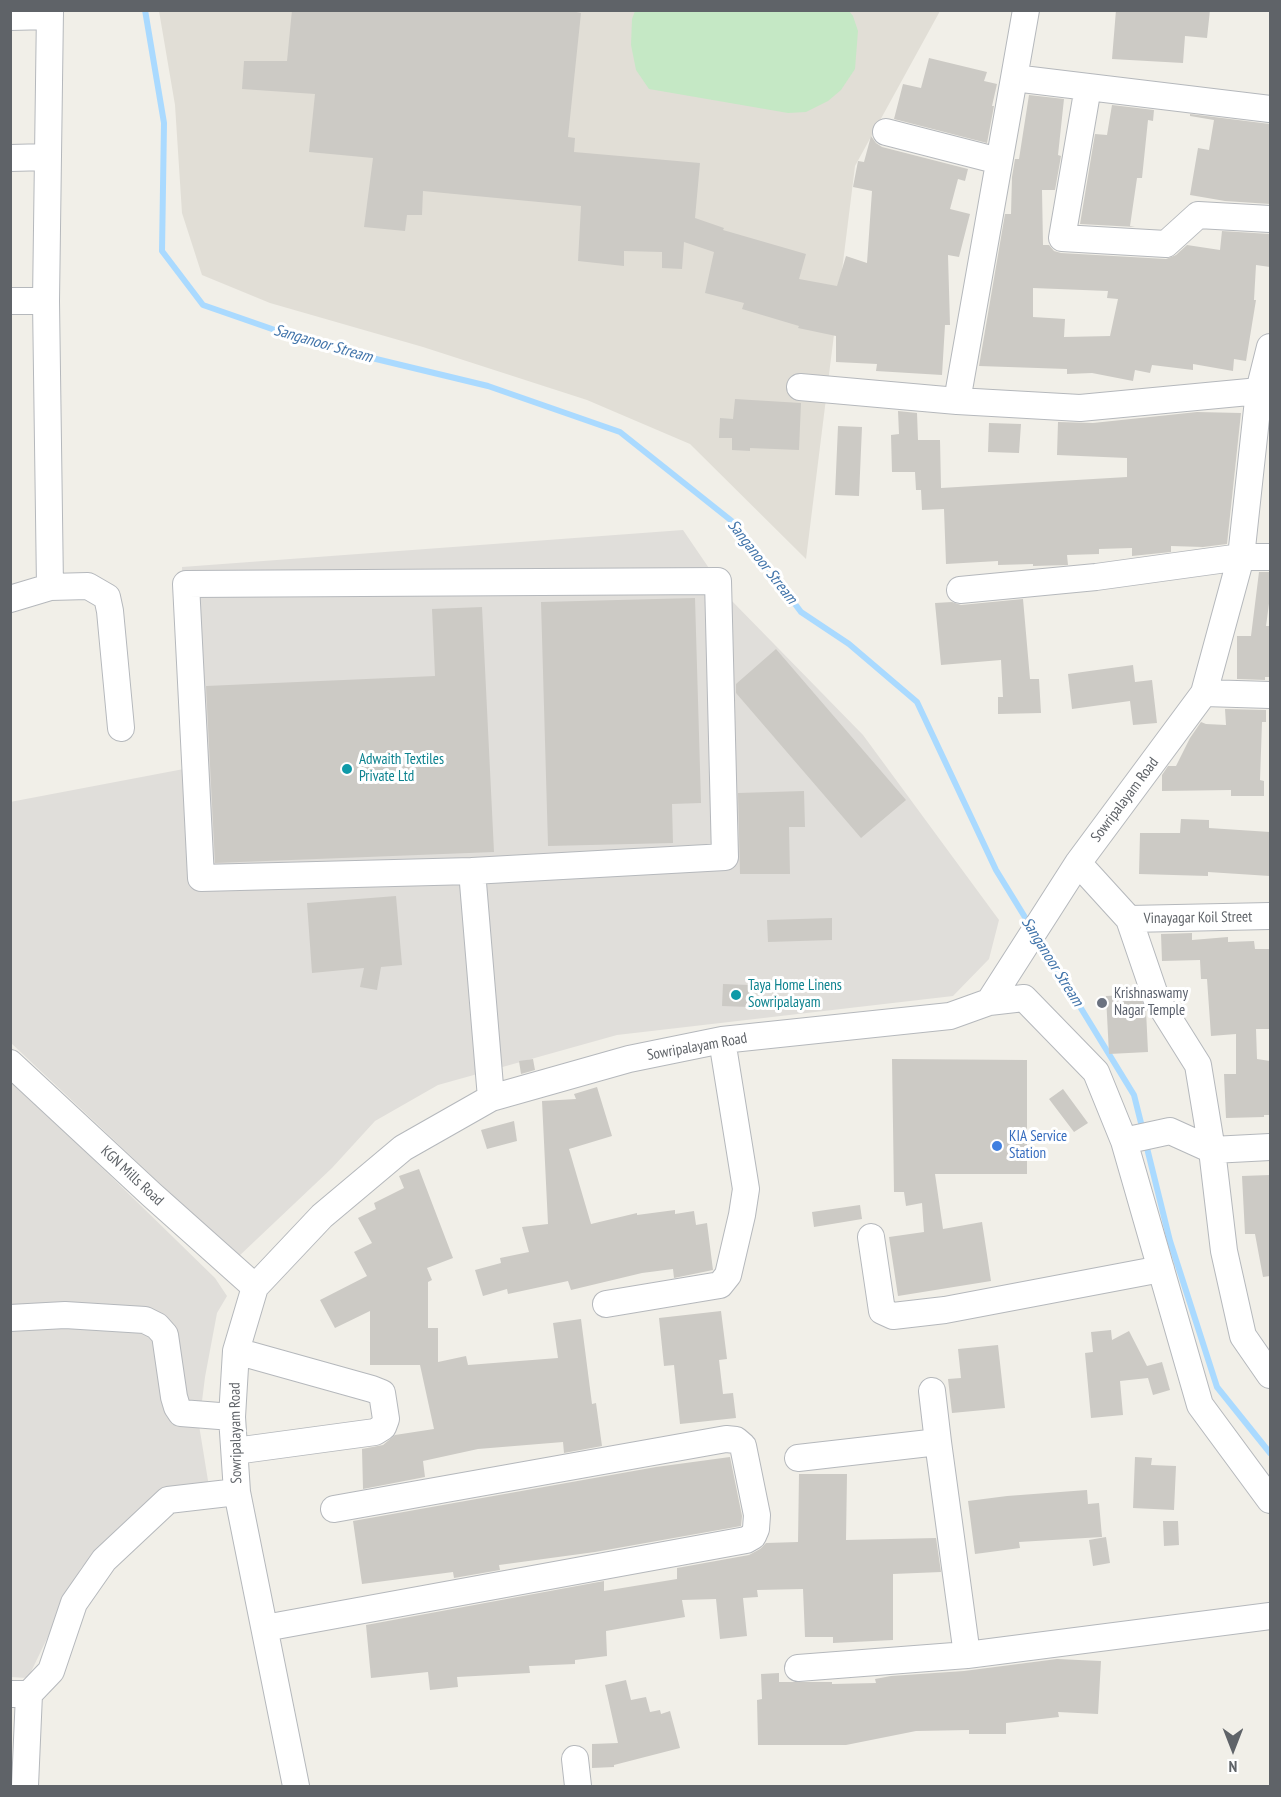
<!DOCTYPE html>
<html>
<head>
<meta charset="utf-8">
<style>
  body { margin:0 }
  #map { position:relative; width:1281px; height:1797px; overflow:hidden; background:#f1efe8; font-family:"PT Sans Narrow",sans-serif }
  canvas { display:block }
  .frame { position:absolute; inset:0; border:12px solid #5f6368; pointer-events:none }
  .north { position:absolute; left:1203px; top:1719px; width:60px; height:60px; -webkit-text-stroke:4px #fff; paint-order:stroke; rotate:180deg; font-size:16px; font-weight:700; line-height:24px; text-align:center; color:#5f6368 }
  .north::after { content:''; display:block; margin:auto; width:21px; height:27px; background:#5f6368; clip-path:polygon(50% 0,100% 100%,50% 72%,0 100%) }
</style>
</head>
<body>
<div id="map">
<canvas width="1281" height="1797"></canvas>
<div class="frame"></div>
<div class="north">N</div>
</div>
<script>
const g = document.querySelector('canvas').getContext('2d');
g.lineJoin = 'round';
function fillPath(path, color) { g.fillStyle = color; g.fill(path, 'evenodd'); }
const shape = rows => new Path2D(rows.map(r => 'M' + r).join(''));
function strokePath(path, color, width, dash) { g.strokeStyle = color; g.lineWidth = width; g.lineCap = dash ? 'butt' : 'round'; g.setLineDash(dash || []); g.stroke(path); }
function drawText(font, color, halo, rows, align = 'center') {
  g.font = font + ' "PT Sans Narrow",sans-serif'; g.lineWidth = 6; g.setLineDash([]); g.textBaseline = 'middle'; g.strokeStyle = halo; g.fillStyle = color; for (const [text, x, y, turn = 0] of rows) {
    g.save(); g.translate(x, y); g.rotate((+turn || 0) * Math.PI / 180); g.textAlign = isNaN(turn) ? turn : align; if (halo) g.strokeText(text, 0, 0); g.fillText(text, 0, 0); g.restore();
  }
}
fillPath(shape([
  [683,530,730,599,863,735,999,920,989,959,953,996,617,1035,438,1085,375,1121,332,1168,238,1257,11,1043,10,802,189,768,182,567],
  [10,1078,215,1278,227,1296,217,1313,205,1377,199,1425,210,1493,172,1493,151,1498,81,1568,28,1678,10,1677]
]), '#e0deda');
fillPath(shape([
  [159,11,940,11,855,166,806,559,690,444,587,400,423,347,270,303,202,275,182,213,175,105]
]), '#e1ded6');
fillPath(shape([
  [635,11,849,11,853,16,858,31,855,69,841,90,828,101,806,112,788,113,649,89,636,70,631,45,632,19]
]), '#c5e8c5');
strokePath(shape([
  [145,10,164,123,162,251,203,305,318,345,488,386,620,432,733,522,801,612,849,644,917,702,996,870,1031,927],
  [1038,938,1134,1095,1143,1131],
  [1146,1144,1170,1241,1217,1387,1270,1453]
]), '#aadaff', 6);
fillPath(shape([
  [292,10,567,10,581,13,568,137,575,138,574,152,700,163,695,218,724,228,723,230,806,254,799,279,837,286,846,256,867,263,872,191,853,187,858,161,864,162,871,136,876,143,882,147,968,169,965,181,958,179,950,209,970,214,959,257,948,255,950,325,945,325,942,375,876,371,877,364,836,362,836,336,798,328,799,326,742,309,744,303,705,293,714,252,684,242,682,269,662,268,662,252,624,251,624,266,578,261,581,206,423,191,422,215,407,215,405,231,364,227,373,158,309,152,315,94,242,89,244,61,287,61],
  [1116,10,1210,10,1207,38,1185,36,1183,63,1112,59],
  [929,58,987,72,984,81,997,84,992,106,994,106,987,143,894,119,903,84,921,88],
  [1029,95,1064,99,1058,155,1061,156,1055,190,1042,190,1043,245,1049,245,1054,251,1061,253,1166,259,1176,255,1187,245,1220,250,1222,231,1270,234,1270,267,1256,265,1254,300,1256,300,1246,361,1234,359,1233,371,1193,364,1193,370,1152,365,1150,373,1135,370,1133,381,1092,373,1067,374,1067,369,979,366,1005,214,1011,214,1012,177,1015,159,1019,159],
  [1033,288,1108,291,1107,298,1118,299,1110,336,1064,337,1065,319,1033,317],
  [1112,105,1154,110,1153,121,1148,120,1142,178,1137,178,1130,226,1135,227,1080,224,1095,134,1107,135],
  [1190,114,1270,124,1270,204,1225,201,1190,195,1198,148,1209,150,1214,120,1190,116],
  [735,399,801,403,799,450,750,448,750,451,732,450,732,438,719,438,720,418,733,419],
  [898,411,917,413,918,440,940,440,941,488,1127,477,1127,458,1057,455,1058,422,1093,423,1197,412,1241,413,1227,544,1203,547,1171,546,1171,552,1132,556,1132,548,1099,549,1099,554,1067,555,1068,565,1033,566,1033,564,998,565,998,561,946,564,944,509,922,510,921,490,916,490,915,472,892,472,891,435,899,434],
  [989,423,1021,424,1019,453,988,452],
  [838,426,862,427,859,496,835,495],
  [1259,572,1270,572,1270,596,1266,626,1270,626,1270,677,1265,677,1265,680,1237,679,1237,636,1251,636],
  [695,598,701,803,672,804,673,843,548,846,541,602],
  [1023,599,1030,679,1039,679,1041,713,998,714,998,697,1003,697,1001,660,941,665,935,603,952,602,961,605],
  [482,607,494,852,215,863,206,686,435,676,432,609],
  [776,649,906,800,861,838,736,693,736,684],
  [1133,665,1135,682,1152,680,1157,723,1133,725,1130,701,1072,709,1068,674],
  [1225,709,1266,710,1266,722,1262,722,1260,780,1264,781,1264,796,1231,796,1231,790,1162,791,1162,775,1168,766,1176,766,1190,738,1201,722,1206,724,1226,725],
  [804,791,805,827,789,827,790,874,740,874,738,793],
  [1181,819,1209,820,1209,828,1270,832,1270,876,1208,872,1208,876,1139,874,1140,833,1180,833],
  [396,896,402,965,381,967,377,990,360,987,364,968,312,973,307,903],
  [832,918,832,940,768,942,767,920],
  [1192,933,1192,940,1228,937,1228,942,1254,941,1255,949,1270,949,1270,1029,1256,1029,1257,1059,1270,1061,1270,1115,1264,1115,1264,1117,1226,1118,1224,1074,1236,1074,1236,1034,1211,1036,1207,979,1201,979,1200,960,1162,961,1161,934],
  [723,984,750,985,749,1007,722,1006],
  [1139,994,1146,1010,1148,1052,1109,1054,1106,996],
  [533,1059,535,1070,521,1074,519,1061],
  [892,1059,1027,1060,1027,1174,935,1174,943,1229,982,1222,991,1281,898,1296,889,1237,924,1232,922,1203,906,1206,904,1192,894,1192],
  [597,1087,612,1136,569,1149,591,1224,637,1213,637,1215,675,1210,675,1214,694,1211,696,1225,707,1223,713,1270,674,1278,673,1269,642,1273,571,1290,568,1281,508,1294,507,1289,483,1296,475,1270,501,1263,500,1258,529,1252,522,1227,548,1224,542,1101,576,1099,574,1094],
  [1063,1089,1088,1123,1074,1132,1049,1099],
  [514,1121,517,1141,487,1149,481,1130],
  [419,1169,453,1258,427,1268,432,1280,428,1282,428,1328,438,1328,438,1362,466,1356,468,1365,558,1358,553,1323,581,1319,592,1404,596,1403,602,1446,564,1453,563,1442,478,1449,423,1461,425,1477,363,1489,362,1449,383,1445,395,1435,434,1429,420,1365,370,1365,370,1311,335,1328,320,1300,367,1276,354,1252,372,1243,358,1218,376,1209,374,1203,404,1188,399,1176],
  [1270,1175,1270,1276,1263,1277,1255,1234,1245,1234,1242,1176],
  [860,1205,862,1219,814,1227,812,1212],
  [721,1311,727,1359,719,1360,723,1394,733,1393,736,1418,680,1424,674,1365,664,1366,659,1318],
  [1111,1330,1112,1340,1129,1331,1147,1366,1162,1362,1170,1390,1153,1395,1148,1378,1120,1381,1123,1415,1091,1418,1085,1353,1093,1352,1091,1332],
  [998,1345,1005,1408,952,1413,948,1379,961,1378,958,1349],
  [730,1457,742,1516,741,1526,595,1552,499,1565,500,1570,454,1578,453,1572,362,1584,353,1521,656,1467],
  [1135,1457,1152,1458,1151,1465,1176,1466,1174,1510,1133,1508],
  [799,1474,847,1474,846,1540,936,1538,941,1572,893,1574,893,1640,833,1643,833,1637,805,1637,803,1589,757,1590,758,1597,743,1598,747,1636,720,1639,716,1599,682,1600,685,1617,606,1631,607,1656,575,1660,575,1664,529,1666,530,1673,457,1677,458,1687,430,1690,428,1672,371,1678,366,1625,604,1581,604,1591,677,1579,677,1568,749,1555,760,1549,766,1543,798,1542],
  [1087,1490,1088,1504,1099,1503,1102,1537,1019,1542,1020,1548,975,1554,968,1501,1007,1496],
  [1163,1521,1178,1521,1179,1545,1164,1546],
  [1106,1537,1110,1563,1093,1566,1089,1540],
  [1057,1659,1101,1661,1098,1714,1058,1712,1059,1717,1006,1723,1006,1734,969,1734,969,1730,916,1731,846,1745,758,1745,757,1700,762,1699,761,1674,779,1673,779,1682,832,1682,832,1684,876,1683,875,1679,891,1676,964,1671],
  [626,1680,631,1700,646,1697,650,1712,660,1710,661,1714,670,1711,680,1748,614,1765,614,1767,592,1768,592,1744,618,1743,605,1685]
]), '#cccac5');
const minor = shape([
  [10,17,50,16],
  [1014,78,1270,109],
  [1088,87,1062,238,1166,244,1198,215,1270,219],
  [886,132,999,161],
  [10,158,48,157],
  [10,301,46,301,50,10],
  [46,301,50,587],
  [800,387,957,401,1080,408,1270,390],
  [957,401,1026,10],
  [960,590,1096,577,1241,557,1270,557],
  [10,599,50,587,88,586,107,597,110,611,121,728],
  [1204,693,1270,695],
  [1078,863,1129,919,1270,916],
  [472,871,725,857,718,581,186,584,201,878,472,871,491,1098],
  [1129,919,1156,998,1198,1065,1212,1150,1224,1251,1243,1336,1270,1375],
  [989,1002,1024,998,1096,1072,1124,1141,1200,1405,1270,1500],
  [10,1063,152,1195,255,1287],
  [1124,1141,1170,1131,1212,1150,1270,1147],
  [871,1237,882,1311,893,1316,945,1310,1161,1269],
  [606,1304,720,1285,728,1275,742,1215,746,1189,722,1040],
  [10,1318,65,1315,145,1320,157,1326,165,1335,174,1397,177,1407,181,1413,232,1417],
  [932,1391,938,1442],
  [235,1451,375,1432,383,1427,386,1419,382,1393,372,1389,236,1351],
  [798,1458,938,1442,967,1655],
  [265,1628,746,1540,753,1536,756,1529,757,1515,743,1446,736,1440,726,1439,334,1509],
  [798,1668,967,1655,1270,1616],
  [10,1694,29,1694,51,1671,74,1603,104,1560,168,1500,237,1492],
  [575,1759,578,1786],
  [25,1786,29,1694],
  [296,1786,237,1492,232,1417,236,1351,255,1287,322,1216,403,1148,491,1098,629,1059,722,1040,950,1016,989,1002,1078,863,1204,693,1241,557,1259,391,1270,347]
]);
strokePath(minor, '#b5b8bc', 28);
strokePath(minor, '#fff', 26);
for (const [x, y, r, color] of [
  [347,769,6,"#0f9aa8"],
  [736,995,6,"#0f9aa8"],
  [1102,1003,6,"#6b7280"],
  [997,1146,6,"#3f7fe0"]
]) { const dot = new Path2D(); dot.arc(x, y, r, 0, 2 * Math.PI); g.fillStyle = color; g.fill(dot); strokePath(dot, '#fff', 2); }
drawText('15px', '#0d838f', '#fff', [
  ["Adwaith Textiles",359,760],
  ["Private Ltd",359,777],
  ["Taya Home Linens",748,986],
  ["Sowripalayam",748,1003]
], 'left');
drawText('15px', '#5f6368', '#fff', [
  ["Sowripalayam Road",1125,800,-53],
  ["Vinayagar Koil Street",1198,918,-1],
  ["Sowripalayam Road",697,1047,-10],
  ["KGN Mills Road",132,1176,43],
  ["Sowripalayam Road",236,1433,-91]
]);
drawText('15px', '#5b616d', '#fff', [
  ["Krishnaswamy",1114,994],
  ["Nagar Temple",1114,1011]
], 'left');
drawText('15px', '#366cbe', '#fff', [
  ["KIA Service",1009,1137],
  ["Station",1009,1154]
], 'left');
drawText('italic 16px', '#4174aa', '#fff', [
  ["Sanganoor Stream",323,344,16],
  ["Sanganoor Stream",762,562,52],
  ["Sanganoor Stream",1052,962,58]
]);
</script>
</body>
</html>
